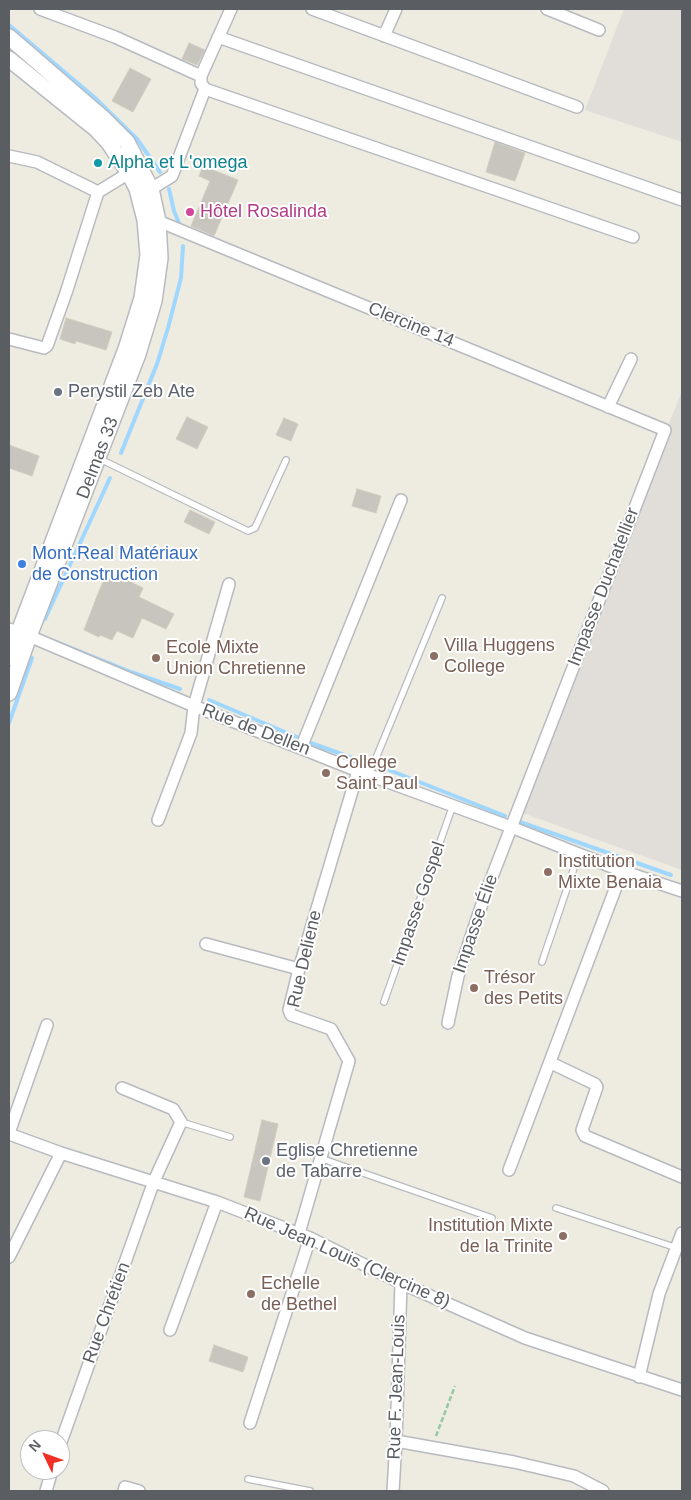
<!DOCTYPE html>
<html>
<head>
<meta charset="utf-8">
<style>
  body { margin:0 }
  #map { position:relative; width:691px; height:1500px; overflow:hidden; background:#eeebe1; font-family:Arial,sans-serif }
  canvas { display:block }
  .frame { position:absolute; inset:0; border:10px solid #5a5e63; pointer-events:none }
  .north { position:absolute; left:20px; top:1430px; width:50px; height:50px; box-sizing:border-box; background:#fff; border:1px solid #bdbfc1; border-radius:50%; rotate:312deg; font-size:14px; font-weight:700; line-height:20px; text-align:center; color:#5a5e63 }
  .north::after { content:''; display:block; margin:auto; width:18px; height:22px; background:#f03024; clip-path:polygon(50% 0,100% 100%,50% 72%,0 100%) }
</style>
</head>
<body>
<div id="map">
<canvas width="691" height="1500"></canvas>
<div class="frame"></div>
<div class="north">N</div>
</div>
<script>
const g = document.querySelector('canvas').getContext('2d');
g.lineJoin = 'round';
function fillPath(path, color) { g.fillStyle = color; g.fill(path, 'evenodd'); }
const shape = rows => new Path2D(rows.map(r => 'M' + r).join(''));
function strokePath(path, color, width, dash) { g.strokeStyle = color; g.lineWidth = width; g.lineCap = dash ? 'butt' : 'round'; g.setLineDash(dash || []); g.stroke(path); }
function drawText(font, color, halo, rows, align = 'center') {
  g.font = font + ' Arial,sans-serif'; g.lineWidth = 4; g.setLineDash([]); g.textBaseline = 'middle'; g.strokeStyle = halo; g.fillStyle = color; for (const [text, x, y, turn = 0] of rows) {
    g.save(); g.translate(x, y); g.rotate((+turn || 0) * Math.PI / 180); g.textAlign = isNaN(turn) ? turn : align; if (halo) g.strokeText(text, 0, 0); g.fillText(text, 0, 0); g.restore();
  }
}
fillPath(shape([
  [624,9,682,9,682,142,585,110],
  [682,391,682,870,514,810]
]), '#e1ded9');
strokePath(shape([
  [9,25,94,97,137,139,160,172],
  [169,189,174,211,179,223],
  [121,453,157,364,168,328,181,278,183,246],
  [45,619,110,478],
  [49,639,131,672,180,689],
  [209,700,311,743,358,760],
  [9,723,32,658],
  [384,768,505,816],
  [520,822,671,875]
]), '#a0d7ff', 4);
const building = shape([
  [189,43,205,50,197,65,182,59,189,43],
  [130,68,151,79,133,112,112,101,130,68],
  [495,142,525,153,515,181,486,172,495,142],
  [203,166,238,180,214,236,191,226,210,181,199,176,203,166],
  [66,318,112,332,106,350,76,341,75,344,60,339,66,318],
  [187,417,208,427,197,449,176,439,187,417],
  [284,418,298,424,291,441,276,435,284,418],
  [9,445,39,456,32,476,9,468,9,445],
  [357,489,381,496,376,513,352,506,357,489],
  [190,510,215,522,209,534,184,522,190,510],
  [108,571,143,588,139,597,174,614,166,629,142,618,133,638,117,631,112,640,100,635,99,637,84,630,99,591,108,571],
  [262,1120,278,1124,260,1201,244,1197,262,1120],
  [214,1345,248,1357,243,1372,209,1361,214,1345]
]);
fillPath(building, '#c8c5be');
strokePath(building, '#d2ccbf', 1);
const service = shape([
  [98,458,248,531,255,528,286,460],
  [369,775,442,598],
  [542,962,579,853],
  [384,1002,453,805],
  [181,1122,230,1137],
  [320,1158,492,1218],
  [556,1208,677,1248],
  [248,1479,310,1491]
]);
const minor = shape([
  [40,9,115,37,201,76],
  [231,9,201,76,201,83,205,89,633,237],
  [312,9,577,107],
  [547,9,599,30],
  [384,36,396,9],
  [218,37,682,200],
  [9,156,37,162,98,192],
  [151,189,172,176,205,89],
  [158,221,665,430,485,895,458,976,448,1023],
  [9,339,44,348,47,346,66,293,98,192,129,173],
  [608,407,631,359],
  [9,629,29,636,194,706,358,771,511,827,622,871,682,891],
  [301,748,401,500],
  [158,820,191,733,194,706,229,584],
  [206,944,299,969],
  [551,1063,595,1084,597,1087,582,1130,585,1136,682,1177],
  [9,1133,47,1025],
  [9,1134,61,1153,217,1202,310,1238,401,1283,525,1338,682,1390],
  [509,1170,622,871],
  [299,1233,349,1061,331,1029,291,1015,289,1010,299,969,358,771],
  [9,1257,61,1153],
  [170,1330,217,1202],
  [639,1377,659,1294,682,1233],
  [250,1423,310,1238],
  [396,1441,514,1462,574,1476,603,1491],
  [60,1445,154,1181,181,1122,173,1109,122,1088],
  [46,1491,52,1470],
  [124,1491,125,1487,139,1491],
  [393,1491,396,1441,401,1283]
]);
const secondary = shape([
  [9,37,104,119,127,142,151,189,158,221,160,258,154,301,138,354,29,636,9,693],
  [9,59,96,129,109,143,129,173,137,189,145,220,148,255,142,298,126,349,9,658]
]);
strokePath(service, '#b7babf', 8);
strokePath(minor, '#b7babf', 14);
strokePath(secondary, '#b7bbc1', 18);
strokePath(shape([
  [436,1436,455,1386]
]), '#95c8a3', 2.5, [5, 2.5]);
strokePath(service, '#fff', 5.5);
strokePath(minor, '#fff', 11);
strokePath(secondary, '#fff', 15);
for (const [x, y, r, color] of [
  [98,163,5,"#0f9aa8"],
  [190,212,5,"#d1479c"],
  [58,392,5,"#6b7280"],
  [22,564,5,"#3f7fe0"],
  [434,656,5,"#8d6e63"],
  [156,658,5,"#8d6e63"],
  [326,773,5,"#8d6e63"],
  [548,872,5,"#8d6e63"],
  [474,988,5,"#8d6e63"],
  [266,1161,5,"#6b7280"],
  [563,1236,5,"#8d6e63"],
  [251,1294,5,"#8d6e63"]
]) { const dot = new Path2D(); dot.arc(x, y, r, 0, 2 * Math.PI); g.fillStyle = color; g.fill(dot); strokePath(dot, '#fff', 2); }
drawText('18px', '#0d838f', '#fff', [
  ["Alpha et L'omega",108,163]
], 'left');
drawText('18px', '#b23c85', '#fff', [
  ["Hôtel Rosalinda",200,212]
], 'left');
drawText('18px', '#5a5e63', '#fff', [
  ["Clercine 14",411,325,22],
  ["Delmas 33",98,458,-69],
  ["Impasse Duchatellier",604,587,-69],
  ["Rue de Dellen",256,730,21],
  ["Impasse Gospel",419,904,-71],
  ["Impasse Élie",476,924,-71],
  ["Rue Deliene",305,959,-77],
  ["Rue Jean Louis (Clercine 8)",347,1258,24],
  ["Rue Chrétien",107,1313,-70],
  ["Rue F. Jean-Louis",397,1387,-88]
]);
drawText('18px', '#5b616d', '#fff', [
  ["Perystil Zeb Ate",68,392],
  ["Eglise Chretienne",276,1151],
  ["de Tabarre",276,1172]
], 'left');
drawText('18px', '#366cbe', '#fff', [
  ["Mont.Real Matériaux",32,554],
  ["de Construction",32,575]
], 'left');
drawText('18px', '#785e54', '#fff', [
  ["Villa Huggens",444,646],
  ["College",444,667],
  ["Ecole Mixte",166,648],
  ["Union Chretienne",166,669],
  ["College",336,763],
  ["Saint Paul",336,784],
  ["Institution",558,862],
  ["Mixte Benaia",558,883],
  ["Trésor",484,978],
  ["des Petits",484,999],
  ["Institution Mixte",553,1226,"right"],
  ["de la Trinite",553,1247,"right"],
  ["Echelle",261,1284],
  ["de Bethel",261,1305]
], 'left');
</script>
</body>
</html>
